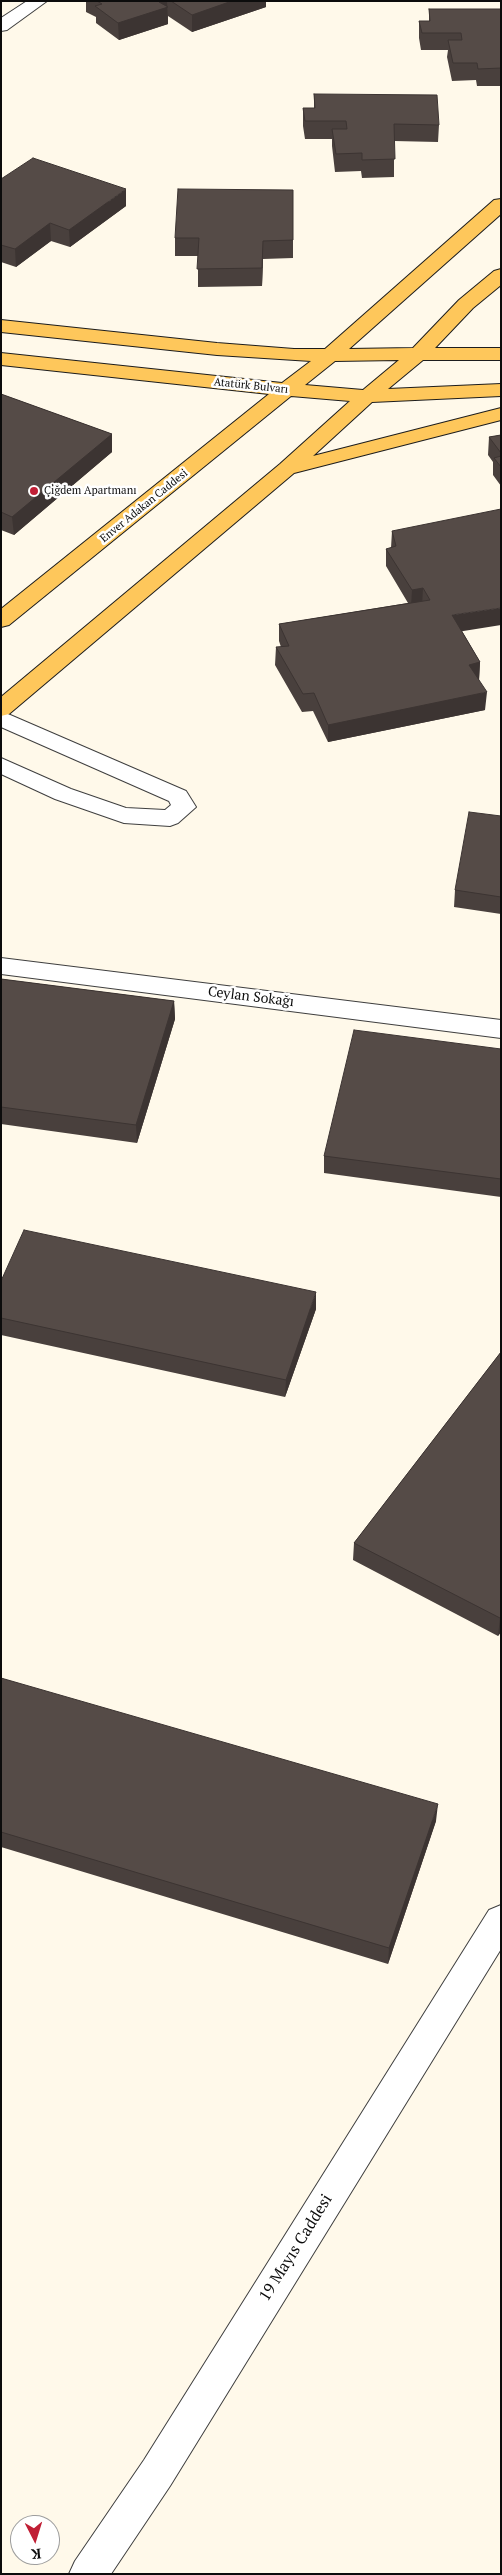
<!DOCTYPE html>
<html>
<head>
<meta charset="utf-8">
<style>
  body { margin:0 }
  #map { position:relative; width:502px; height:2575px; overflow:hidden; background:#fff9ea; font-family:"PT Serif",serif }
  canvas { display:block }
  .frame { position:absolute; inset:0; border:2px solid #0c0c0c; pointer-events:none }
  .north { position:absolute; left:10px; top:2515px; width:50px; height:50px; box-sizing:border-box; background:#fff; border:1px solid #9e9e9e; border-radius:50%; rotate:175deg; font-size:14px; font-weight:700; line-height:20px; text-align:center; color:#0c0c0c }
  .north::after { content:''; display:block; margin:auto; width:18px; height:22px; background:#c01f35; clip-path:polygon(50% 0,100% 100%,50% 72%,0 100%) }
</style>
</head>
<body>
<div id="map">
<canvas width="502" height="2575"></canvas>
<div class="frame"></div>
<div class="north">K</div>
</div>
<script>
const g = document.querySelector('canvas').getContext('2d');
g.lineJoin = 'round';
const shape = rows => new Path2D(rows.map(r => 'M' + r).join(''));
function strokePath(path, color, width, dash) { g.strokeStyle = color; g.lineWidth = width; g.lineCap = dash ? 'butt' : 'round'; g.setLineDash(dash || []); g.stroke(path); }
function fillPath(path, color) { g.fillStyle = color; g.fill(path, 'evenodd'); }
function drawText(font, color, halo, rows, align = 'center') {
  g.font = font + ' "PT Serif",serif'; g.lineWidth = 5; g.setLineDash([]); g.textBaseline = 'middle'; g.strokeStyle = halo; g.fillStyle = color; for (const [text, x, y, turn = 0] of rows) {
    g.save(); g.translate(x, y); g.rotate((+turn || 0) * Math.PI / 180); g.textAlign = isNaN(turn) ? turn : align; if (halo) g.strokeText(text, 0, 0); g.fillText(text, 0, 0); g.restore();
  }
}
const minor = shape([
  [27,1,47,1,7,30,1,31,1,18,27,1],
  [1,711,186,791,196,807,178,823,170,826,124,823,55,799,1,774,1,758,71,789,126,808,165,810,171,805,169,801,1,727,1,711],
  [1,958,501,1020,501,1038,1,974,1,958],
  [501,1905,501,1949,170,2486,111,2574,69,2574,75,2561,144,2460,489,1910,501,1905]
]);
const major = shape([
  [501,199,501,214,349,349,413,348,459,300,494,271,501,269,501,285,473,308,435,348,501,348,501,360,423,360,388,389,501,384,501,396,372,402,313,456,501,408,501,420,294,473,9,714,1,716,1,697,280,464,350,401,291,396,9,625,1,627,1,609,269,394,1,365,1,353,282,383,311,361,217,355,1,332,1,320,217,343,294,349,325,349,494,200,501,199],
  [399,360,363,390,305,385,335,361,399,360]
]);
strokePath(minor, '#3f3f3f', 2);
strokePath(major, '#1d1d1d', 2);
fillPath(minor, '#fff');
fillPath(major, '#fec75b');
fillPath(shape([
  [86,1,266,1,266,7,192,32,168,16,168,24,119,40,96,23,96,17,86,12],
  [429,9,501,9,501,86,477,86,476,80,452,81,447,57,448,50,421,50,419,38,419,21,429,21],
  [314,94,439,125,438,142,394,141,394,177,362,178,361,171,335,172,332,146,332,139,305,139,303,126,303,108,314,108],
  [1,179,126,206,70,247,51,241,16,267,1,262],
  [293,190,293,258,263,259,262,286,198,287,198,256,175,256,175,238],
  [1,394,112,434,112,452,14,535,1,530],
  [501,435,501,486,493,475,493,462,488,455,489,437],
  [392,531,462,631,480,662,479,680,485,710,328,742,313,711,302,712,275,665,276,647,281,647,279,641,279,624,408,603,386,566,386,549,391,548],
  [501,816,501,914,454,907,455,890],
  [1,979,174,1001,175,1019,137,1143,1,1124],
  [501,1049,501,1197,324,1173,324,1156],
  [1,1281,316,1309,285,1397,1,1335],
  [501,1352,501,1632,498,1636,353,1560,354,1543],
  [1,1678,436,1821,388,1964,1,1847]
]), '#49403d');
fillPath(shape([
  [161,1,167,1,168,24,119,40,118,23],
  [232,1,266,1,266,7,192,32,192,15],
  [126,189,126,206,70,247,69,230],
  [50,223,51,241,16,267,15,249],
  [263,241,263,259,262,286,262,268],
  [112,434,112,452,14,535,12,517],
  [423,588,422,606,411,607,412,590],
  [501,608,501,625,451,633,452,615],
  [480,662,479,680,468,683,469,665],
  [487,692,485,710,328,742,328,725],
  [174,1001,175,1019,137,1143,136,1125],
  [316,1292,316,1309,285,1397,286,1380],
  [501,1617,501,1632,498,1636,500,1618],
  [438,1804,436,1821,388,1964,389,1948]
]), '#3c3432');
const building = shape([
  [97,1,161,1,159,2,168,7,118,23,95,6,102,4,97,1],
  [171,1,232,1,192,15,171,1],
  [429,9,501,9,501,68,478,69,477,63,453,63,448,40,462,40,461,33,422,33,419,21,430,21,429,9],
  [314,94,437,95,439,125,394,124,395,159,362,160,362,153,336,154,332,129,347,129,346,121,305,121,303,108,315,108,314,94],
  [33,158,126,189,69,230,50,223,15,249,1,245,1,179,33,158],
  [178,189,293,190,293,240,263,241,262,268,197,269,199,238,175,238,178,189],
  [1,394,112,434,12,517,1,512,1,394],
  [501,435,501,453,489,437,501,435],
  [501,456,501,467,494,458,501,456],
  [501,509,501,608,452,615,480,662,469,665,487,692,328,725,314,693,303,694,276,647,289,646,279,624,430,600,423,588,412,590,386,549,396,546,392,531,501,509],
  [469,812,501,816,501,897,455,890,469,812],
  [1,979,174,1001,136,1125,1,1107,1,979],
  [354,1030,501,1049,501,1179,324,1156,354,1030],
  [24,1230,316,1292,286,1380,1,1318,1,1281,24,1230],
  [501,1352,501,1617,500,1618,354,1543,501,1352],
  [1,1678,438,1804,389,1948,1,1832,1,1678]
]);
fillPath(building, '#554b47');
strokePath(building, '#3c3432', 1);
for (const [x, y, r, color] of [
  [34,491,5,"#c01f35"]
]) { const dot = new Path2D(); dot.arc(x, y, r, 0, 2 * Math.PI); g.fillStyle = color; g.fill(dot); strokePath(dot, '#fff', 2); }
drawText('11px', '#0c0c0c', '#fff', [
  ["Atatürk Bulvarı",251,386,6],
  ["Enver Adakan Caddesi",144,506,-39]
]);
drawText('11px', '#0c0c0c', '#fff', [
  ["Çiğdem Apartmanı",44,491]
], 'left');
drawText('14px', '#0c0c0c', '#fff', [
  ["Ceylan Sokağı",251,997,7]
]);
drawText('16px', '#0c0c0c', '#fff', [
  ["19 Mayıs Caddesi",296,2248,-58]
]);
</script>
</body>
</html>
